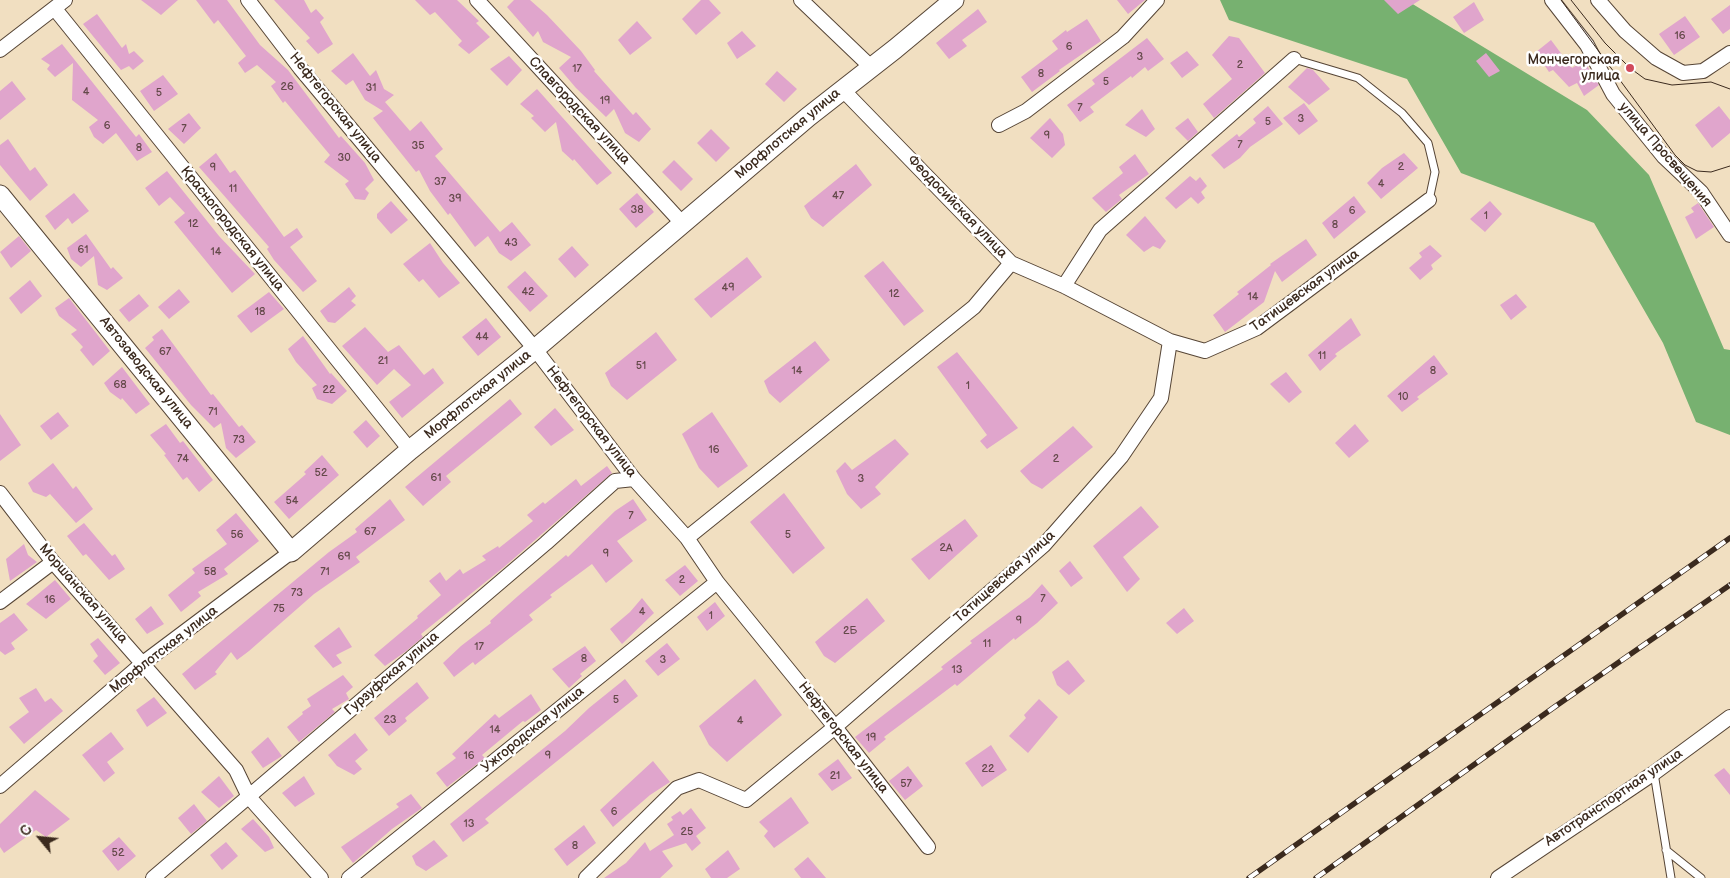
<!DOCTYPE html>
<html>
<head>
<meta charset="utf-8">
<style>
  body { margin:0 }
  #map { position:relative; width:1730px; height:878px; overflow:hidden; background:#f1dfc1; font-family:"Balsamiq Sans",sans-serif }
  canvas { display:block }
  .north { position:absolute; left:15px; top:813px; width:50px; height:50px; -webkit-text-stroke:4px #fff; paint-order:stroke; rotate:298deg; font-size:14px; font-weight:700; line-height:20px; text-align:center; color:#3b2a1e }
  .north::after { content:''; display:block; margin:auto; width:18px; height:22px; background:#3b2a1e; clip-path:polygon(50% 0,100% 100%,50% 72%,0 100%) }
</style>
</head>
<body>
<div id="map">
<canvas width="1730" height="878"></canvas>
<div class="north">С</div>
</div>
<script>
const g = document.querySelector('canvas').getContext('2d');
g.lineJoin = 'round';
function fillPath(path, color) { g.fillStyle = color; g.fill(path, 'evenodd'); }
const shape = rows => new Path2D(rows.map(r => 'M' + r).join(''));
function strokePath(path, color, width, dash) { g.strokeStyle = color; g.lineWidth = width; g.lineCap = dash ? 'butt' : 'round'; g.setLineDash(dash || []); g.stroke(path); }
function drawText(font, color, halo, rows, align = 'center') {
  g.font = font + ' "Balsamiq Sans",sans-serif'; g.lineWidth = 5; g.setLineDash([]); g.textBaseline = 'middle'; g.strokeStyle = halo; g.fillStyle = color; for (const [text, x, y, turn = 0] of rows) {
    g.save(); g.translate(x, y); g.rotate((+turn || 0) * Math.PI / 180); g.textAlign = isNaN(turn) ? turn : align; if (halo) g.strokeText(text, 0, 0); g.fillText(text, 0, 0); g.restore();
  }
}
fillPath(shape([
  [1220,0,1406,0,1587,110,1649,175,1724,349,1730,350,1730,435,1696,422,1663,343,1594,223,1461,173,1407,79,1229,20]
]), '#77b170');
fillPath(shape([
  [141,0,178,0,161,15],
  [196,0,227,0,260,45,288,70,339,138,341,136,365,163,374,180,365,189,369,193,365,200,355,199,345,184,349,181,324,162,330,155,285,101,283,103,271,86,276,82,257,65,245,73,238,63,246,56,218,20,214,24],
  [274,0,304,0,311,13,316,9,324,18,320,22,333,44,318,54,306,41,310,38],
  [415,0,457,0,479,21,476,23,490,37,469,54,458,45,462,41,435,12,430,15],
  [514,0,530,0,547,15,581,51,595,70,594,71,633,115,636,112,651,129,639,142,625,133,614,109,606,117,576,88,559,68,571,57,543,42,538,31,533,37,507,7],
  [701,0,709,0,721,13,696,35,682,19],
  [1117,0,1145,0,1128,14],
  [1384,0,1420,0,1398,14],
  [1474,2,1484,20,1464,33,1453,17],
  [1730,5,1730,29,1723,34,1711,19],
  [978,9,987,22,962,40,967,46,949,59,936,43],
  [97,14,122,48,126,44,129,54,134,51,144,61,133,70,129,66,121,70,83,24],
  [1685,16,1700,37,1674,55,1659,34],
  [1087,19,1101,41,1059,70,1060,71,1032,92,1021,77,1058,49,1052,41,1066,30,1067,32],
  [637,21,652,38,630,55,618,40],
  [742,31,756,46,737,59,727,43],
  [1229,36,1239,38,1265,73,1214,118,1203,104,1232,79,1212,55],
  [1147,38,1164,59,1148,71,1145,67,1132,78,1131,76,1090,107,1094,112,1080,122,1067,105,1095,84,1092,80],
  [1551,40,1572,68,1584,61,1599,85,1584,96,1577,83,1569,87,1553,70,1549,72,1536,52],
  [62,44,136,137,139,134,152,152,137,161,116,133,103,144,94,137,89,127,98,120,72,100,73,63,55,77,47,69,50,65,41,59],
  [1187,51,1199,65,1182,78,1170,63],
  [353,53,370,76,376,70,384,89,394,95,385,102,410,131,421,121,443,149,435,156,500,232,512,222,531,245,511,261,499,253,488,236,475,247,450,213,448,215,430,191,419,170,416,172,373,118,383,111,365,100,353,80,346,85,331,71],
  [1486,53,1500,71,1489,77,1476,61],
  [509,56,522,70,507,86,490,69],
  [1307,68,1313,70,1330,89,1309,105,1288,87],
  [777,71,797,89,784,102,765,84],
  [163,75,178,94,154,111,140,91],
  [12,81,26,99,0,120,0,91],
  [537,89,612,173,597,185,574,159,573,161,562,151,556,122,545,132,531,118,534,116,520,104],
  [1304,103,1318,121,1299,135,1283,118],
  [1268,106,1283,124,1250,147,1240,158,1224,169,1211,155,1237,134,1239,137,1256,123,1253,119],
  [1719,106,1730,120,1730,133,1712,148,1695,125],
  [1142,109,1155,129,1146,137,1125,125],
  [189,113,201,128,184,144,168,129],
  [1050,118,1063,134,1065,145,1052,158,1030,138],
  [1188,118,1198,132,1188,141,1175,128],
  [711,129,730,148,716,162,697,143],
  [8,139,30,171,35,167,48,185,30,201,0,165,0,145],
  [216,153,230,173,235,170,284,237,297,228,303,237,290,247,317,281,303,292,274,260,267,249,269,247,199,167],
  [1404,153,1418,168,1381,199,1367,183,1382,168],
  [1135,154,1149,174,1119,195,1122,199,1106,212,1092,198,1123,173,1119,167],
  [674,160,693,179,681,191,662,172],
  [856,164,872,185,823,227,811,218,804,206],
  [167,171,219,236,255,274,232,293,174,222,185,213,170,197,159,206,145,188],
  [1190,176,1196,181,1200,177,1207,186,1201,192,1205,198,1198,204,1191,197,1176,209,1165,198],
  [74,193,89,211,72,224,68,218,55,230,45,216],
  [637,193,654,212,636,228,619,209],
  [1354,196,1366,212,1334,239,1322,223],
  [391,201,408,220,391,234,377,218,377,214],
  [1490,201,1502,214,1485,232,1470,219],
  [1698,203,1714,227,1696,239,1685,217,1694,212,1691,208],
  [1145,216,1166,241,1160,249,1153,246,1144,252,1126,235],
  [86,234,111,269,113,267,123,278,107,290,98,285,94,256,81,267,71,259,67,248],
  [19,236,31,251,11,268,0,252],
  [1306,239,1317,255,1282,282,1275,271,1264,302,1225,332,1213,315,1239,294,1237,292,1271,265,1270,264],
  [430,243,443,263,460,283,439,298,423,279,419,282,403,264],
  [1430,245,1442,256,1431,265,1433,269,1420,280,1409,268,1422,257,1419,253],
  [572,246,589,265,575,278,558,259],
  [747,257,762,277,711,318,694,299],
  [883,261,924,311,904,326,864,276],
  [525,271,548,296,530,312,507,287],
  [30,280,42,296,21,314,9,298],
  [349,287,356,296,351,301,356,305,335,323,328,322,320,311],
  [179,289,190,302,169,319,158,307],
  [269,292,284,309,251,333,237,316],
  [139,294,149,306,129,322,119,310],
  [1516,294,1527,307,1511,320,1500,305],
  [69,298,110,351,93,366,80,350,83,347,71,334,77,330,59,316,55,308],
  [486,318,501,337,478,356,462,337],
  [1351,318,1361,335,1335,354,1337,356,1320,371,1308,355],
  [365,327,388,352,399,345,424,375,433,368,444,383,402,418,389,402,411,385,394,369,377,385,342,346],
  [162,329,211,395,213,394,239,427,242,425,256,442,236,458,226,448,221,423,214,428,191,405,145,348,154,340,152,337],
  [656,332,677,360,627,400,611,386,605,373],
  [303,336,330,374,331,373,347,391,332,404,317,399,312,388,317,385,296,362,288,349],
  [815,341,830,360,780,403,769,393,764,381],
  [957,352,1018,428,987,449,980,441,987,435,937,367],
  [1434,355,1448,374,1417,397,1419,399,1402,412,1387,396],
  [122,367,150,404,136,414,122,398,121,400,110,392,104,383],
  [1286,372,1302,392,1289,403,1270,384],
  [510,399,522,414,446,476,451,482,423,506,405,487],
  [555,408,574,430,551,446,534,427],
  [58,412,69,426,51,440,40,426],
  [712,412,748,466,718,488,699,468,682,434],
  [0,414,21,445,0,461],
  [366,420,380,436,367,448,353,432],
  [166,424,180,443,183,441,213,480,199,492,187,477,183,480,164,455,166,454,150,435],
  [1355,424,1369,441,1349,458,1335,443],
  [1073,426,1093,447,1042,489,1031,483,1020,471],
  [895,439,909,454,875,487,881,494,861,509,847,494,836,471,845,462,852,470],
  [322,455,339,475,289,519,274,502,306,474,304,472],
  [53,463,73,489,76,486,93,509,76,523,50,494,46,497,33,492,28,483],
  [607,466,612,473,504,567,421,634,423,637,405,652,385,666,374,655,418,618,417,616,441,595,429,581,440,572,446,581,460,569,463,574,486,560,482,556,498,546,499,548,533,521,527,515,543,502,545,504,576,479,581,486],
  [784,493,825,548,793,574,750,522],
  [390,499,405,520,356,557,360,562,314,594,249,651,237,660,231,652,215,672,217,674,195,690,182,674,329,552,357,532,355,529],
  [633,499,647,520,617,541,633,561,606,583,592,564,550,595,552,597,529,615,533,620,475,665,473,662,454,677,443,663,461,646,491,623,490,621,518,596,566,555,568,557,615,511],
  [1141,506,1159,527,1123,557,1140,579,1127,592,1093,546],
  [236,513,259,541,224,569,228,574,198,592,201,596,181,612,168,595,195,573,192,569,227,544,216,530],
  [965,519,978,536,929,580,911,559],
  [84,523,112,556,115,554,125,569,109,580,86,554,83,556,67,536],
  [24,544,28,555,37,562,10,581,6,559],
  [1070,561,1083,578,1071,587,1059,571],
  [685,565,698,581,680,596,665,580],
  [55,580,71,599,46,619,26,604],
  [1042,584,1058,603,1037,623,1015,640,1014,638,957,686,955,684,884,737,886,739,869,753,855,737,943,669,941,667,972,643,970,641,1030,597],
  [642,598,654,613,622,644,610,629,630,612],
  [867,598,885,621,835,663,824,656,815,642],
  [715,602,725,616,707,631,697,617],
  [151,606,164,624,147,634,135,619],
  [1184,608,1194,621,1177,634,1166,623],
  [14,613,28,630,11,643,15,649,5,655,0,651,0,623],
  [339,627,352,647,336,655,342,663,333,668,314,646],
  [98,638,120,663,105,675,93,661,98,656,90,644],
  [667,643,680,659,658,676,645,661],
  [585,646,596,661,580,674,582,676,569,688,552,669],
  [1068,660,1085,681,1069,695,1057,685,1052,672],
  [343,675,353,687,346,693,349,699,332,709,335,712,299,742,287,727,303,714,302,712,311,706,307,699],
  [625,679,638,696,485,819,489,823,463,842,450,824,565,731,589,708],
  [755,679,782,715,727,762,709,745,699,726],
  [417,682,429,698,405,718,407,721,389,736,374,718],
  [36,688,45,702,51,698,63,711,24,744,9,727,29,712,19,698],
  [531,694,541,710,525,722,523,721,482,755,485,758,447,787,436,773,456,758,452,754,495,714,499,718],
  [154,697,167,713,147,727,136,710],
  [1039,699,1058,717,1028,753,1009,736,1026,718,1024,715],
  [111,732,124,749,107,762,115,773,104,782,82,755],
  [355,733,368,750,355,761,362,769,354,775,337,766,328,755],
  [268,737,282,756,263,768,251,752],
  [991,745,1007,770,982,787,965,763],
  [838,759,852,778,832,791,818,774],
  [653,761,670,782,650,795,613,827,600,810],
  [908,766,923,786,905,800,889,781],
  [1724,768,1730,775,1730,795,1714,775],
  [219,776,234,796,219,808,201,792],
  [304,776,315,794,295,807,282,793],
  [35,790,70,819,46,837,36,830,4,853,0,847,0,824],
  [411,794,422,808,392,829,353,863,341,847,399,807,396,804],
  [791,797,809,823,774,848,764,836,768,831,759,822],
  [194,804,207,821,191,834,178,818],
  [691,808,706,828,696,836,701,843,692,851,686,843,662,851,673,866,660,878,604,878,626,863,645,842,650,851,674,835,667,824,673,820,671,817,680,811,683,815],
  [253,819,269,837,274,848,265,852,241,829],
  [584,825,596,843,567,866,554,849],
  [119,837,136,856,118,871,102,851],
  [434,840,448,856,426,871,416,865,412,856],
  [226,842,238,856,222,870,210,855],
  [728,850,740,869,727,878,711,878,705,869],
  [808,857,826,878,801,878,794,869]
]), '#e0a5cc');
const lane = shape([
  [1294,59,1358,78,1402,113,1428,143,1435,172,1429,200],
  [1654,773,1671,878],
  [1666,850,1701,878]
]);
const street = shape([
  [248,0,300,68,535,349,634,479,687,538,717,582,835,727,928,847],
  [477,0,682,223],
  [801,0,871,67],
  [1552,0,1587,45,1613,94,1664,157,1701,192,1730,235],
  [1598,0,1625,31,1656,58,1683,73,1703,71,1730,53],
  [55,9,410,450],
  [0,50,65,0],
  [842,89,1011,263,1064,286,1170,341],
  [999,125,1026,111,1123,37,1157,0],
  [1064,286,1100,230,1294,59],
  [0,493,53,562,236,770,249,797,321,878],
  [687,538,974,307,1011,263],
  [0,602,53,562],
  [0,786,143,663,291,552],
  [153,878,546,543,615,481,634,479],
  [349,878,717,582],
  [586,878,677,788,699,780,746,800,835,727,1044,545,1121,457,1161,398,1170,341,1205,351,1257,328,1429,200],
  [1498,878,1654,773,1730,717]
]);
const secondary = shape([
  [0,195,291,552,410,450,535,349,808,117,895,49,954,0]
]);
strokePath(lane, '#564536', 9);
strokePath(street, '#564536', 16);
strokePath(secondary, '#564536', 21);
strokePath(lane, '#fff', 7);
strokePath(street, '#fff', 14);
strokePath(secondary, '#fff', 19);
strokePath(shape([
  [1561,0,1675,155,1685,165,1697,171,1711,172,1730,166],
  [1571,0,1605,43,1630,68,1645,79,1672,85,1711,82,1730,89]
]), '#3b2a1e', 1);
const rail = shape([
  [1249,878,1730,538],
  [1316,878,1553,708,1730,585]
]);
strokePath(rail, '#3b2a1e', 5.5);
strokePath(rail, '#fff', 4, [11]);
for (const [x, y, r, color] of [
  [1630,68,5,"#d1495b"]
]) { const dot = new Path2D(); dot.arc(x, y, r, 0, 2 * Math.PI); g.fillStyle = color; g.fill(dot); strokePath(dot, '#fff', 2); }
drawText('11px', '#64494a', null, [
  ["16",1680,36],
  ["6",1069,47],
  ["3",1140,57],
  ["2",1240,65],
  ["17",577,69],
  ["8",1041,74],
  ["5",1106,82],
  ["26",287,87],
  ["31",371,88],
  ["4",86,92],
  ["5",159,93],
  ["19",605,101],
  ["7",1080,108],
  ["3",1301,119],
  ["5",1268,122],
  ["6",107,126],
  ["7",184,129],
  ["9",1047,136],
  ["7",1240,145],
  ["35",418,146],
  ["8",139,148],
  ["30",344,158],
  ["2",1401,167],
  ["9",213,168],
  ["37",440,182],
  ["4",1381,184],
  ["11",233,189],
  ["47",838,196],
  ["39",455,199],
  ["38",637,210],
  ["6",1352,211],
  ["1",1486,216],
  ["12",193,224],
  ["8",1335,225],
  ["43",511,243],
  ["61",83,250],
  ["14",216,252],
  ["49",728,288],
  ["42",528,292],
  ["12",894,294],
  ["14",1253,297],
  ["18",260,312],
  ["44",482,337],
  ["67",165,352],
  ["11",1322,356],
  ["21",383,361],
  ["51",641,366],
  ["14",797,371],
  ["8",1433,371],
  ["68",120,385],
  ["1",968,386],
  ["22",329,390],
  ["10",1403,397],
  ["71",213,412],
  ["73",239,440],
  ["16",714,450],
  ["74",183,459],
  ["2",1056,459],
  ["52",321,473],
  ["61",436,478],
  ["3",861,479],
  ["54",292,501],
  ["7",631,516],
  ["67",370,532],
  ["56",237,535],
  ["5",788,535],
  ["2А",946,548],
  ["9",606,554],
  ["69",344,557],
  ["58",210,572],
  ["71",325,572],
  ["2",682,580],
  ["73",297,593],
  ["7",1043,599],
  ["16",50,600],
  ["75",279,609],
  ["4",642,612],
  ["1",711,616],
  ["9",1019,621],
  ["2Б",850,631],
  ["11",987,644],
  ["17",479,647],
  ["8",584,659],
  ["3",663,660],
  ["13",957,670],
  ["5",616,700],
  ["23",390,720],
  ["4",740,721],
  ["14",495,730],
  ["19",871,738],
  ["16",469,756],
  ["9",548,756],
  ["22",988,769],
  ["21",835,776],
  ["57",906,784],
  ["6",614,812],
  ["13",469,824],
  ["25",687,832],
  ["8",575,846],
  ["52",118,853]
]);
drawText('14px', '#3b2a1e', '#fff', [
  ["Мончегорская",1620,60],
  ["улица",1620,76]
], 'right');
drawText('14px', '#3b2a1e', '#fff', [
  ["Нефтегорская улица",335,108,51],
  ["Славгородская улица",579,111,47],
  ["Морфлотская улица",788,134,-40],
  ["улица Просвещения",1665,155,49],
  ["Феодосийская улица",957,207,46],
  ["Красногородская улица",232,229,51],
  ["Татищевская улица",1305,291,-36],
  ["Автозаводская улица",146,373,51],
  ["Морфлотская улица",478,395,-39],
  ["Нефтегорская улица",591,422,52],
  ["Татищевская улица",1005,577,-42],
  ["Моршанская улица",83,594,49],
  ["Морфлотская улица",164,650,-38],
  ["Гурзуфская улица",392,674,-41],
  ["Ужгородская улица",533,730,-39],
  ["Нефтегорская улица",843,738,52],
  ["Автотранспортная улица",1614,798,-34]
]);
</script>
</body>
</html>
